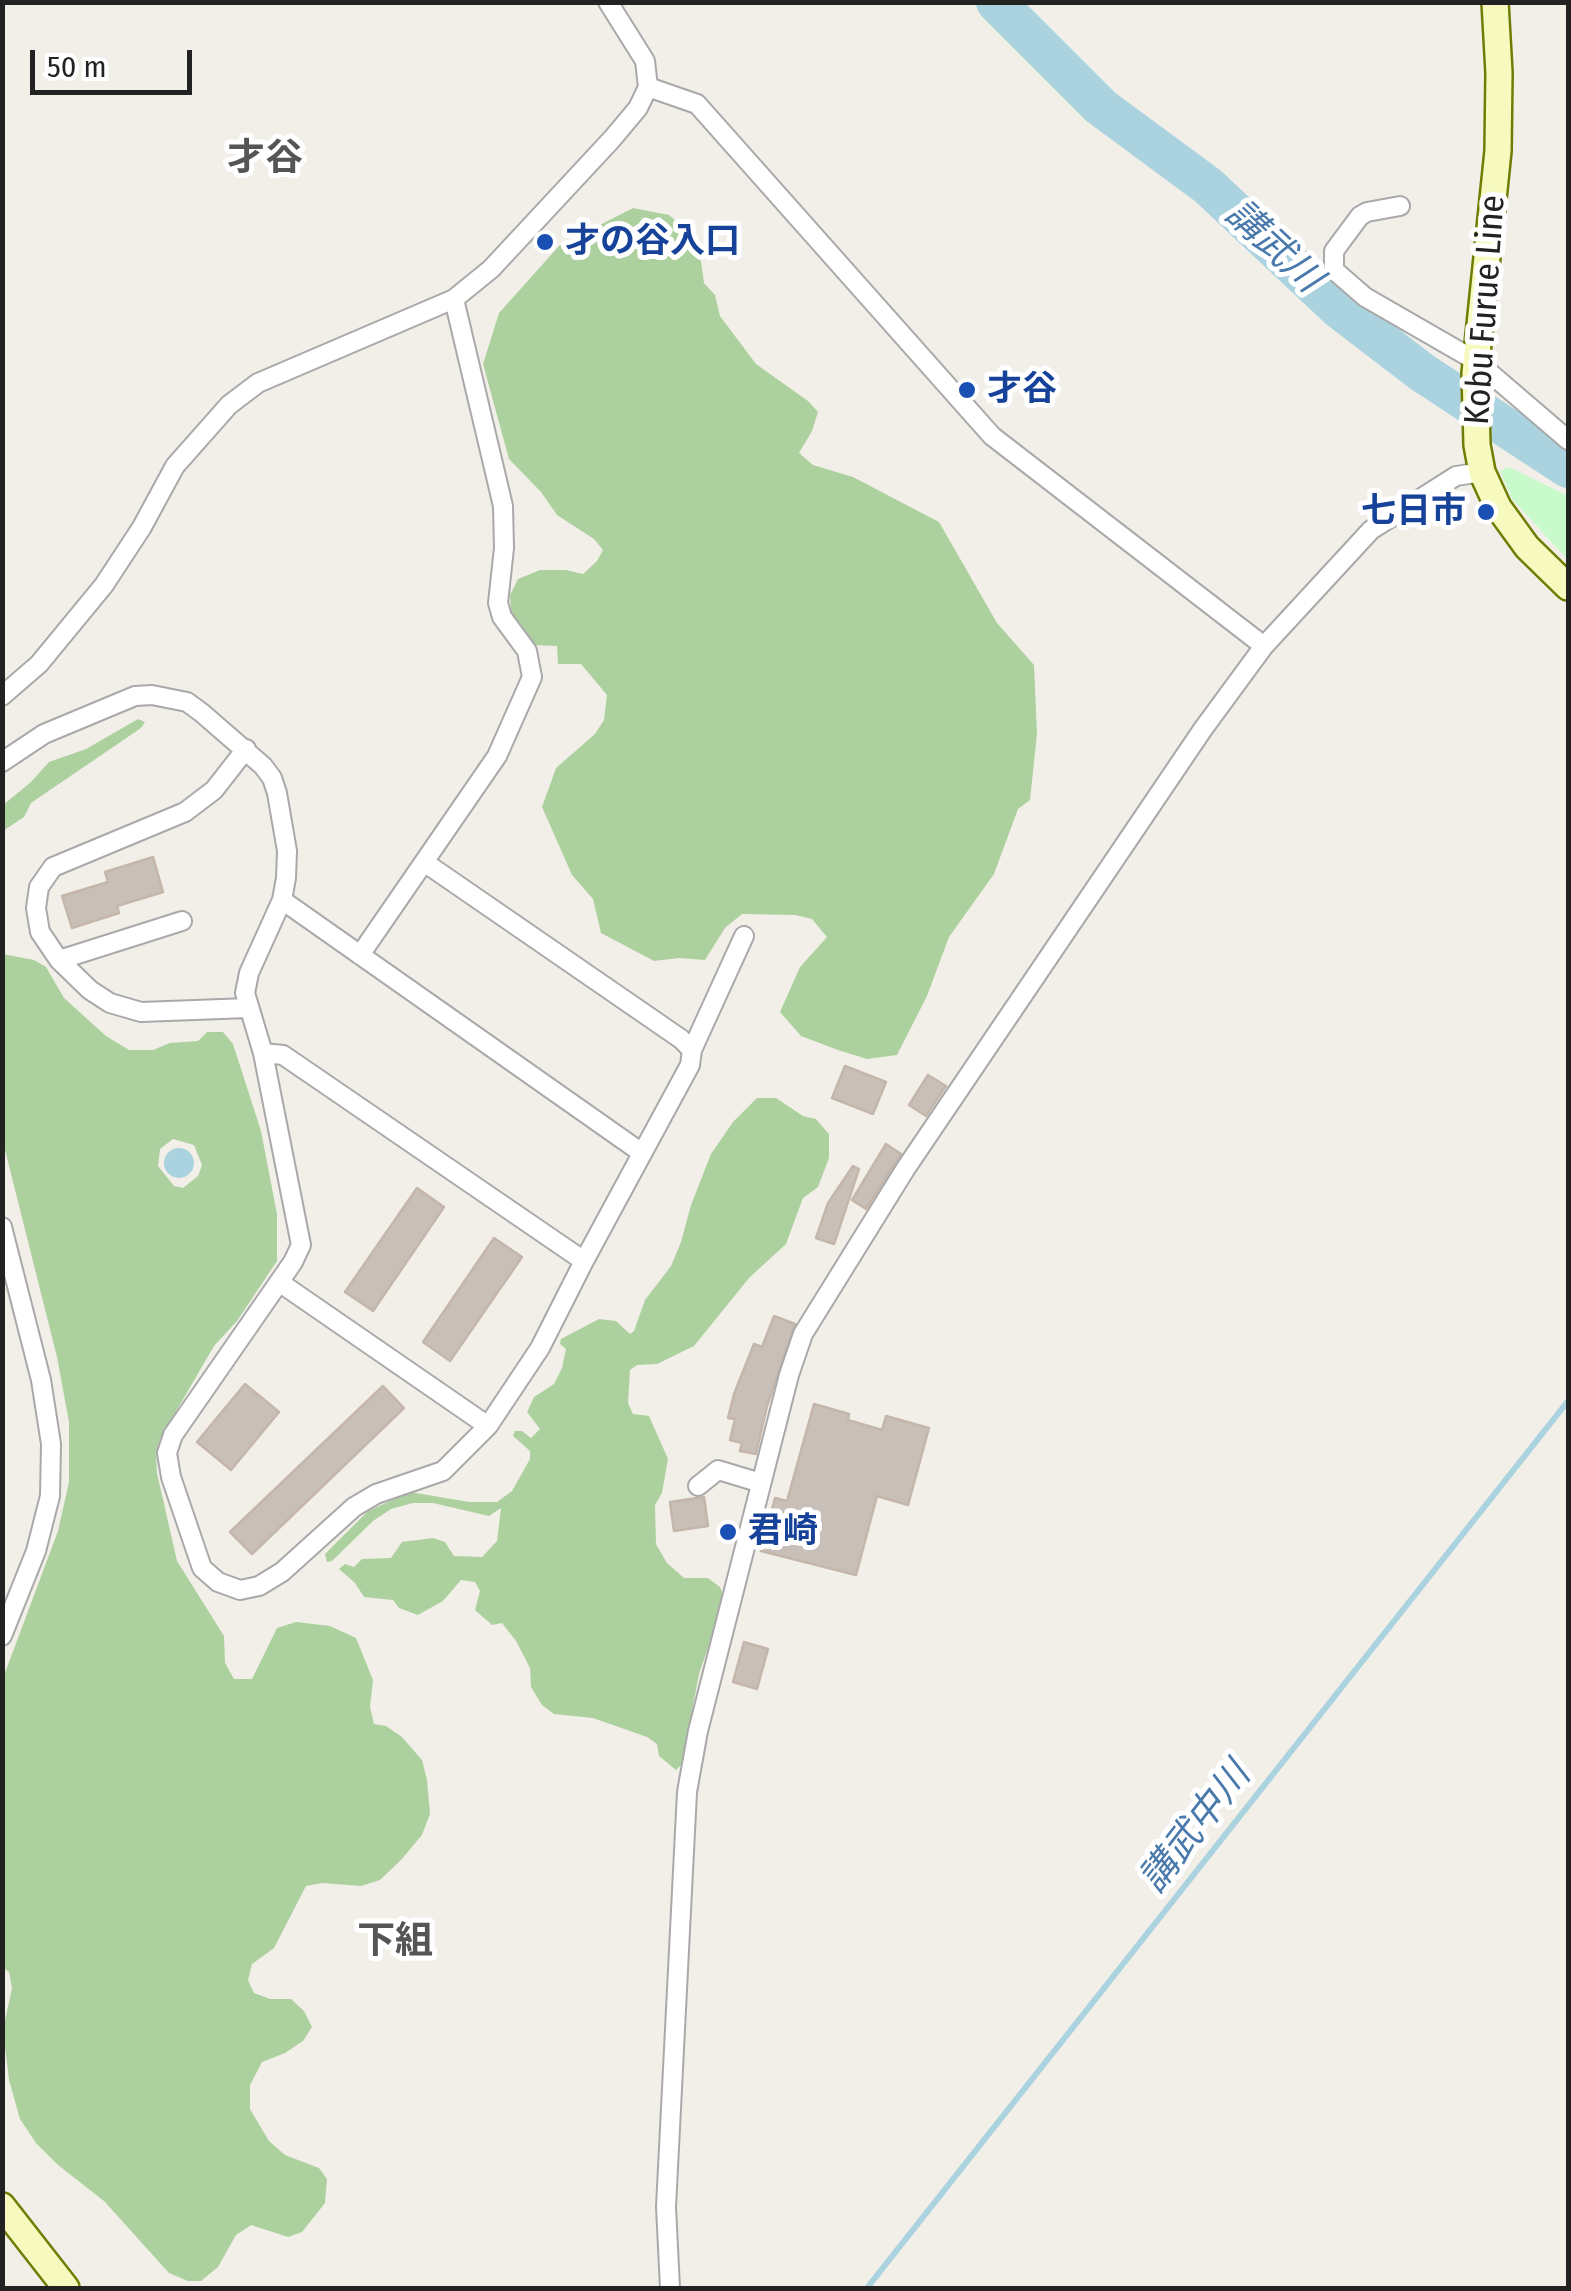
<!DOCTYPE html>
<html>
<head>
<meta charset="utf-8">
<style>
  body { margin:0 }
  #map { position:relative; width:1571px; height:2291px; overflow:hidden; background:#f2efe9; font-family:"Fira Sans Condensed",sans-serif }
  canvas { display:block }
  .frame { position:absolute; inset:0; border:5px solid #222; pointer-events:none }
  .scale { position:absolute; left:30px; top:50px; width:162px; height:45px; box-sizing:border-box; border:5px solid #222; border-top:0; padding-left:12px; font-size:30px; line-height:35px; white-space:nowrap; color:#222; -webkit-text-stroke:8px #fff; paint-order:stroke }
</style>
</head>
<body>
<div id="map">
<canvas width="1571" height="2291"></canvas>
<div class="frame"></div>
<div class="scale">50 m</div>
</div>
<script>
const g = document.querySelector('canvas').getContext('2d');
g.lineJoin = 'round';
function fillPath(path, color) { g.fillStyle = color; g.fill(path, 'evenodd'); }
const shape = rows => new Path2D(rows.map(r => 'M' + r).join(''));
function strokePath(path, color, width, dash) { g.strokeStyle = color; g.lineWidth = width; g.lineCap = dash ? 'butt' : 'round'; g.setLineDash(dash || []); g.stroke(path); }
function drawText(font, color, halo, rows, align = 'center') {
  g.font = font + ' "Fira Sans Condensed","Noto Sans JP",sans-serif'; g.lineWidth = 10; g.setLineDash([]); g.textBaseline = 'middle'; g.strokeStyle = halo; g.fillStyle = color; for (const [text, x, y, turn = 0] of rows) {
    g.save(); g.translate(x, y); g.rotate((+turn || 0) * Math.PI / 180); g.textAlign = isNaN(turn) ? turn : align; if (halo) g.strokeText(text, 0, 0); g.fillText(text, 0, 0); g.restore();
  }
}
fillPath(shape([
  [633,208,669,215,698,240,704,283,715,295,720,316,756,364,808,401,818,412,812,431,799,453,813,465,853,477,939,522,997,623,1034,665,1037,734,1030,800,1018,809,994,874,949,937,927,996,897,1055,867,1059,838,1050,801,1036,780,1012,800,967,827,937,812,919,795,915,742,914,725,928,705,960,679,958,654,961,601,933,593,899,572,875,542,807,556,768,595,734,604,720,607,695,581,664,558,664,557,646,531,645,512,629,510,595,518,579,540,570,566,570,583,574,597,561,603,550,594,539,557,515,541,492,509,459,483,364,499,313,559,246],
  [138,719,145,722,141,728,31,803,24,817,3,831,3,805,31,782,49,762,86,749],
  [3,954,34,960,46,967,64,998,106,1036,129,1050,153,1050,170,1043,198,1041,207,1032,223,1032,233,1044,261,1131,277,1214,277,1261,237,1321,214,1346,160,1439,156,1453,157,1473,177,1561,224,1636,225,1663,234,1679,252,1679,277,1628,296,1622,330,1626,356,1638,373,1680,370,1707,374,1724,386,1726,402,1737,422,1760,427,1780,430,1814,422,1835,401,1860,380,1880,361,1886,322,1883,306,1886,274,1948,252,1964,248,1980,254,1993,270,1999,291,1999,304,2011,312,2027,303,2041,285,2053,262,2062,250,2085,250,2109,269,2141,285,2155,319,2168,327,2179,325,2203,302,2232,288,2237,251,2225,236,2235,218,2267,201,2281,188,2281,169,2273,104,2201,58,2165,36,2143,20,2119,9,2080,3,2030,12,1988,9,1972,2,1967,3,1678,58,1531,69,1482,69,1422,57,1357,3,1142],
  [173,1139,194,1145,202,1165,198,1176,183,1188,174,1186,158,1166,160,1149],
  [757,1098,776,1098,803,1116,816,1119,829,1134,829,1158,818,1187,803,1198,786,1244,749,1278,694,1346,657,1364,637,1365,630,1370,628,1403,633,1414,649,1416,668,1459,662,1493,655,1505,656,1544,667,1563,684,1578,708,1578,720,1587,725,1599,699,1674,682,1764,676,1770,659,1756,657,1744,647,1737,593,1718,554,1714,542,1705,531,1687,530,1668,516,1641,502,1623,492,1625,475,1610,480,1591,475,1582,461,1580,443,1601,418,1615,399,1608,393,1600,364,1597,355,1583,339,1569,345,1564,354,1567,362,1559,391,1558,402,1542,433,1538,445,1542,454,1556,482,1557,497,1541,501,1508,489,1516,433,1503,413,1503,391,1509,373,1521,332,1561,327,1562,325,1554,368,1511,410,1492,469,1502,497,1502,512,1491,530,1459,530,1451,513,1436,515,1431,522,1431,531,1438,540,1429,527,1412,534,1397,554,1384,562,1368,566,1349,560,1344,561,1339,599,1319,616,1321,630,1334,634,1331,645,1300,671,1266,681,1242,691,1205,711,1154,733,1122]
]), '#add19e');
fillPath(shape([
  [1509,467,1568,496,1568,560,1512,499,1500,471]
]), '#c8facc');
fillPath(shape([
  '164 1163a15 15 0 1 1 30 0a15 15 0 1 1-30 0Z'
]), '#aad3df');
strokePath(shape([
  [867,2288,1568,1401]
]), '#aad3df', 6);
strokePath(shape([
  [996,2,1101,107,1208,186,1338,308,1423,373,1568,468]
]), '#aad3df', 40);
const building = shape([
  [153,857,163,892,117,906,119,913,72,928,62,896,108,882,105,872,153,857],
  [845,1066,886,1082,873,1114,832,1098,845,1066],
  [928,1075,946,1086,926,1116,909,1105,928,1075],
  [886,1144,901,1154,866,1209,852,1200,886,1144],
  [853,1166,859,1169,834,1244,816,1238,828,1203,853,1166],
  [417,1188,444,1207,373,1311,345,1292,417,1188],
  [494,1238,522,1257,450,1361,423,1342,494,1238],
  [774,1316,795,1324,767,1406,756,1454,740,1451,742,1443,730,1440,735,1419,728,1418,734,1394,754,1344,762,1347,774,1316],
  [245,1384,279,1412,231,1470,197,1442,245,1384],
  [383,1386,404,1408,252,1554,230,1532,383,1386],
  [814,1404,849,1414,848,1420,882,1430,886,1416,929,1428,908,1505,877,1496,856,1575,761,1551,775,1498,787,1501,814,1404],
  [704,1497,708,1526,674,1531,670,1502,704,1497],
  [744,1642,768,1649,757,1689,733,1682,744,1642]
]);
fillPath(building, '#c7bfb8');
strokePath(building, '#c4b6ab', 2.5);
const street = shape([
  [648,87,697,104,992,436,1264,646],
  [1400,206,1367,212,1360,216,1334,251,1334,270,1365,297,1476,361,1568,440],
  [2,696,39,664,104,585,142,527,175,466,229,405,258,383,454,299,491,269,612,139,638,108,648,87,645,61,608,2],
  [246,749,214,790,185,812,53,867,39,887,36,908,40,932,59,960,90,990,110,1003,141,1012,248,1008],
  [2,762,44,734,135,696,152,695,187,702,202,713,263,766,272,778,277,793,287,851,286,878,282,900,249,973,245,993,263,1053,301,1245,293,1262,173,1435,167,1453,171,1477,202,1568,218,1582,240,1590,259,1586,282,1572,354,1507,376,1494,443,1471,488,1426],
  [424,862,681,1039,692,1050,690,1065,584,1261],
  [282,900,642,1153],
  [360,955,497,756,532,677,527,651,502,617,498,603,504,548,503,506,454,299],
  [59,960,182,921],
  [692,1050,744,936],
  [263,1053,283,1055,584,1261,540,1348,488,1426,279,1282],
  [2,1227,41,1380,51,1444,50,1496,36,1551,2,1636],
  [698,1486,718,1470,761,1483],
  [670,2288,666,2207,687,1792,698,1731,789,1375,803,1334,906,1168,1203,729,1264,646,1371,530,1456,476,1482,472]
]);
const secondary = shape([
  [1495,2,1499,73,1498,151,1475,373,1477,445,1482,472,1498,507,1527,547,1568,587],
  [2,2206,66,2288]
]);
strokePath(street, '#a9a9a9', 22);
strokePath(secondary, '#707d05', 30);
strokePath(street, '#fff', 18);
strokePath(secondary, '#f7fabf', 25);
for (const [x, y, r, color] of [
  [545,242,10,"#1a4fb4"],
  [967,390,10,"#1a4fb4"],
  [1486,512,10,"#1a4fb4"],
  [728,1532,10,"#1a4fb4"]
]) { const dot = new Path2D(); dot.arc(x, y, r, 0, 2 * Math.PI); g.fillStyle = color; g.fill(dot); strokePath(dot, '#fff', 4); }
drawText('bold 35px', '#164399', '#fff', [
  ["才の谷入口",565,242],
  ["才谷",987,390],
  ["七日市",1466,512,"right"],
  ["君崎",748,1532]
], 'left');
drawText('35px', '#222', '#fff', [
  ["Kobu Furue Line",1486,310,-86]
]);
drawText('bold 38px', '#555', '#fff', [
  ["才谷",265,159],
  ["下組",395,1942]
]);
drawText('italic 38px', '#4a7aab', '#fff', [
  ["講武川",1273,247,43],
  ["講武中川",1196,1828,-52]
]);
</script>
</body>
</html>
